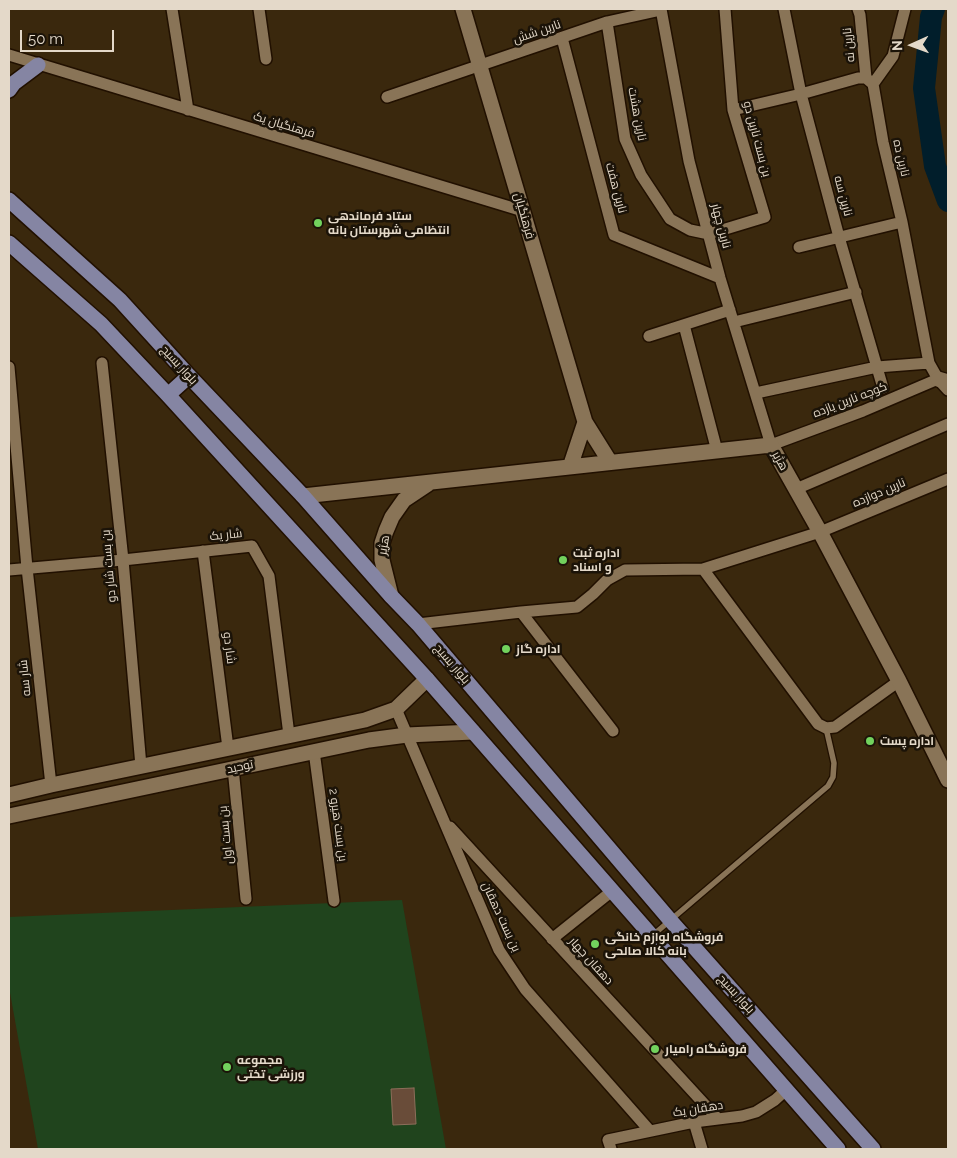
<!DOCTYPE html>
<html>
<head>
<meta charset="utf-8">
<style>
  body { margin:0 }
  #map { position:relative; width:957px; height:1158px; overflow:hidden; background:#3a280d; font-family:Raleway,sans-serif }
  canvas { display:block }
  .frame { position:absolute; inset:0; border:10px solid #e4d9c9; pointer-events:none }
  .north { position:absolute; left:887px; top:20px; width:50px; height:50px; -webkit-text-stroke:4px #1b1308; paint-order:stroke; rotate:268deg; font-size:14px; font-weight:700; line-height:20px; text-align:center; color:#e4d9c9 }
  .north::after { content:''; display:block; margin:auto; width:18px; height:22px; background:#e4d9c9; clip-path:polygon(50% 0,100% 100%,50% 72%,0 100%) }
  .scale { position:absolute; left:20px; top:30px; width:94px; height:22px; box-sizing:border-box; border:2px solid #e4d9c9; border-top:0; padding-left:6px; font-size:15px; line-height:18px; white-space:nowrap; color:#e4d9c9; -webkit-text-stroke:4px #1b1308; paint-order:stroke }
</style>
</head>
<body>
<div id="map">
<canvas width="957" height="1158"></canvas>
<div class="frame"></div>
<div class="north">N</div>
<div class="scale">50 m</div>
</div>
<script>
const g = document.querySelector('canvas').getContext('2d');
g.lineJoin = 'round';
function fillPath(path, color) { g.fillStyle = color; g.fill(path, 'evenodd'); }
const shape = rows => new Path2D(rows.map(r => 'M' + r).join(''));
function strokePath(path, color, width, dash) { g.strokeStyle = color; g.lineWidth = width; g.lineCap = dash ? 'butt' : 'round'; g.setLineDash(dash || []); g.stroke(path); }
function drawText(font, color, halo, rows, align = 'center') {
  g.font = font + ' Raleway,Cairo,sans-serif'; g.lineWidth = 5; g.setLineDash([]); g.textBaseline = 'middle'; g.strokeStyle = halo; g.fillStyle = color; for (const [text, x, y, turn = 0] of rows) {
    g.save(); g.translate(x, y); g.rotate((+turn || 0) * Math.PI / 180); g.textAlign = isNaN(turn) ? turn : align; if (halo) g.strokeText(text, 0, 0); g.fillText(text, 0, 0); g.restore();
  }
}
fillPath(shape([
  [402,900,446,1149,297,1149,297,1148,38,1149,9,987,9,917]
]), '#20441d');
strokePath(shape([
  [934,9,931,17,924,88,935,166,948,201]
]), '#011e2b', 22);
const building = shape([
  [414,1088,416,1124,393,1125,391,1089,414,1088]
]);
fillPath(building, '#694c39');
strokePath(building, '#8c6e5a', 1);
const lane = shape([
  [653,935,828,786,833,777,834,763,826,728]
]);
const street = shape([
  [172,9,188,110],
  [259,9,266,59],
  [661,9,689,161,720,278,771,445,863,411,938,379],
  [784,9,801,94,839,237,883,388],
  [858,9,860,15,866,78],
  [607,22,625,139,641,175,670,219,690,230,709,234,765,217,733,110,725,9],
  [562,38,614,235,720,278],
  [9,55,523,211],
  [873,84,893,56,905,9],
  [387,97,607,22,661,10],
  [733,110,801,94,858,78,866,78,873,84,883,142,902,222,929,363,938,379,948,390],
  [799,247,902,222],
  [734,322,856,292],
  [684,325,717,451],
  [649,336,730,310],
  [102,363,123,560,141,766],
  [9,367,27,568,51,785],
  [756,393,877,367,929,363],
  [796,489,948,424],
  [203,551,228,748],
  [703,569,818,724,826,728,835,727,899,681],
  [9,570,123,560,252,546,269,576,289,735],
  [521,612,613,731],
  [418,624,521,612,577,607,593,594,607,580,625,570,703,569,820,532,948,479],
  [396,709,499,950,525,989,650,1131],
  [314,751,334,901],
  [233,768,246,899],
  [450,827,718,1119],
  [552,939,612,891],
  [694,1122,702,1149],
  [611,1149,608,1140,694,1122,742,1116,756,1112,775,1100,786,1090]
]);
const secondary = shape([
  [463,9,585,422,610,462],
  [938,379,948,382],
  [570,467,585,422],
  [303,496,771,445,820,532,899,681,948,780],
  [391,596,382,560,382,543,386,531,392,517,404,500,428,484],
  [9,795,51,785,365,720,396,709,427,679],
  [9,816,369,740,407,735,473,732]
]);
const primary = shape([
  [9,90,14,83,38,65],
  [9,200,120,300,189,376,303,496,391,596,418,624,670,920,873,1149],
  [9,243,101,324,168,395,427,679,838,1149],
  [168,395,189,376]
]);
strokePath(lane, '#211000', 8);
strokePath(street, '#211000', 14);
strokePath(secondary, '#211000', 18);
strokePath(primary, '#211000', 18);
strokePath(lane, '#897457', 5.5);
strokePath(street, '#897457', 11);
strokePath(secondary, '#897457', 15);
strokePath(primary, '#8585a3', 15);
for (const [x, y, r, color] of [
  [318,223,5,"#72d25d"],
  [563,560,5,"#72d25d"],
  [506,649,5,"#72d25d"],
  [870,741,5,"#72d25d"],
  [595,944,5,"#72d25d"],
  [655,1049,5,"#72d25d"],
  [227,1067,5,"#72d25d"]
]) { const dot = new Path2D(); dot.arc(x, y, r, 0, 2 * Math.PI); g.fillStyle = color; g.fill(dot); strokePath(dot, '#1b1308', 2); }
drawText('12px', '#e4d9c9', '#1b1308', [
  ["نارین شش",537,32,-19],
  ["نارین نه",849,45,-96],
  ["نارین هشت",637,114,79],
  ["فرهنگیان یک",284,125,17],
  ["بن بست نارین دو",757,139,75],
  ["نارین ده",901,158,77],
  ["نارین هفت",616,188,75],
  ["نارین سه",843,196,75],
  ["فرهنگیان",524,216,74],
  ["نارین چهار",721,226,75],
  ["بلوار بسیج",179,365,48],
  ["کوچه نارین یازده",850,400,-21],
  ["هژیر",780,461,61],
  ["نارین دوازده",879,493,-23],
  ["شار یک",226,535,-6],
  ["هژیر",384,545,-81],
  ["بن بست شار دو",109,566,-95],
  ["شار دو",229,648,83],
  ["بلوار بسیج",452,664,50],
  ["شار سه",25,678,-96],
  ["توحید",240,767,-12],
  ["بن بست هیرو 2",338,825,82],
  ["بن بست اول",226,835,-96],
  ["بن بست دهقان",501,917,65],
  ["دهقان چهار",591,961,48],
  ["بلوار بسیج",736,994,48],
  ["دهقان یک",698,1109,-9]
]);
drawText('bold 12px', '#e4d9c9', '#1b1308', [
  ["ستاد فرماندهی",328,216],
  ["انتظامی شهرستان بانه",328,230],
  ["اداره ثبت",573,553],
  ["و اسناد",573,567],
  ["اداره گاز",516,649],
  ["اداره پست",880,741],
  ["فروشگاه لوازم خانگی",605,937],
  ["بانه کالا صالحی",605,951],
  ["فروشگاه رامیار",665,1049],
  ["مجموعه",237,1060],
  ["ورزشی تختی",237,1074]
], 'left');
</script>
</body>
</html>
